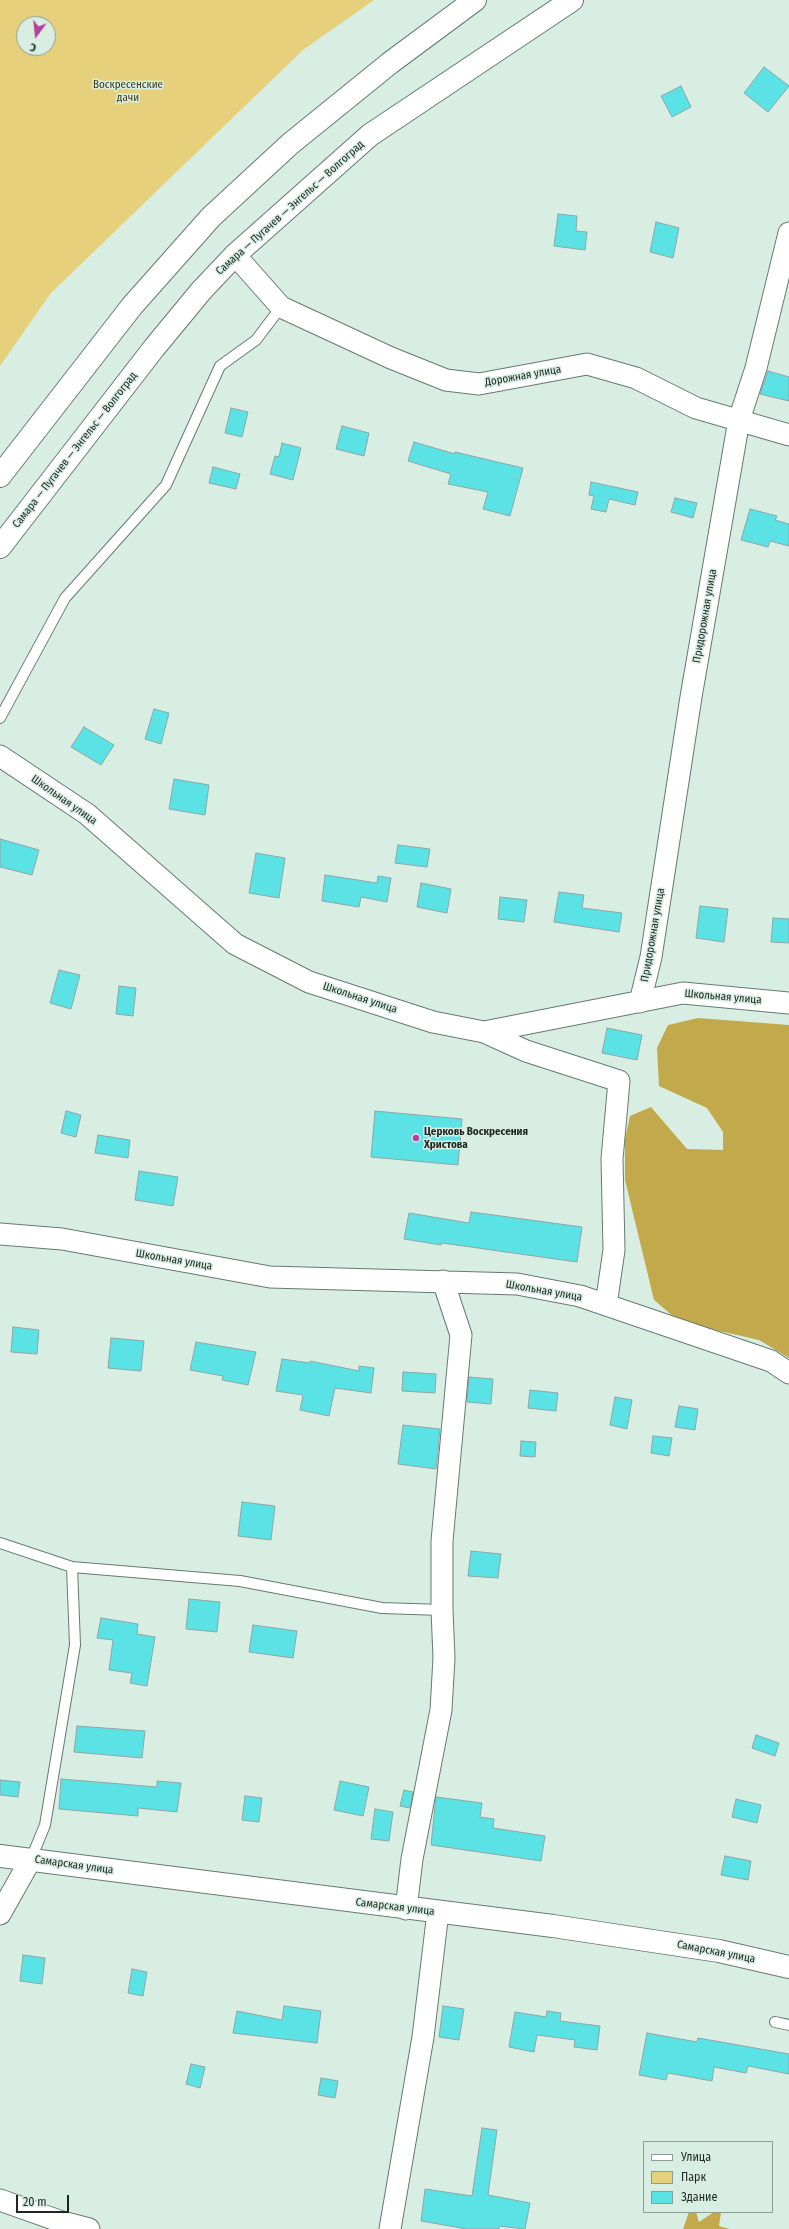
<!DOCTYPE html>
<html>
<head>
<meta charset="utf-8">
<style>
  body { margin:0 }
  #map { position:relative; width:789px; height:2229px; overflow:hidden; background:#d9eee3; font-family:"Fira Sans Condensed",sans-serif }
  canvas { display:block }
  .legend { position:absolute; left:643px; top:2141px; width:130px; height:72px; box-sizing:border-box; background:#d9eee3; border:1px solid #8e9e96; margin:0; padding:5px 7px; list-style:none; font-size:12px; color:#1e2622 }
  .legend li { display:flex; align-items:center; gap:8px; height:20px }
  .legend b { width:20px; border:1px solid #8e9e96 }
  .north { position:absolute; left:16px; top:16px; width:40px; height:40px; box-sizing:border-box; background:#d9eee3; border:1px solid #8e9e96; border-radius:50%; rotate:195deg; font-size:11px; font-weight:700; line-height:16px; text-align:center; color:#1e2622 }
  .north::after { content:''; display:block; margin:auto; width:14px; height:18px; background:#b3429e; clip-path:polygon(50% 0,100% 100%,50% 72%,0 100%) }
  .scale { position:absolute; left:16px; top:2195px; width:53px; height:18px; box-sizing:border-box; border:2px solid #1e2622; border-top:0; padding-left:5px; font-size:12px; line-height:14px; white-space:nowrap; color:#1e2622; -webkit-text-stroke:3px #d9eee3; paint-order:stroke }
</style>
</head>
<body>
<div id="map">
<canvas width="789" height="2229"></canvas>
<ul class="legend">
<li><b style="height:5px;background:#fff"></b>Улица</li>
<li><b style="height:11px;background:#e7d07c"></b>Парк</li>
<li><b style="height:11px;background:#5be2e5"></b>Здание</li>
</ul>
<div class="north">С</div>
<div class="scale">20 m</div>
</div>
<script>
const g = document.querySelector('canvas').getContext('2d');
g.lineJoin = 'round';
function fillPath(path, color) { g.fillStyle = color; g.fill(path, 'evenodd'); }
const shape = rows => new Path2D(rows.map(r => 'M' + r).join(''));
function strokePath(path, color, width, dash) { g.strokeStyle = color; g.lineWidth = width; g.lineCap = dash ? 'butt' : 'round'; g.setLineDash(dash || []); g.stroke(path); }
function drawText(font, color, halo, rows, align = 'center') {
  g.font = font + ' "Fira Sans Condensed",sans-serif'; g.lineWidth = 3; g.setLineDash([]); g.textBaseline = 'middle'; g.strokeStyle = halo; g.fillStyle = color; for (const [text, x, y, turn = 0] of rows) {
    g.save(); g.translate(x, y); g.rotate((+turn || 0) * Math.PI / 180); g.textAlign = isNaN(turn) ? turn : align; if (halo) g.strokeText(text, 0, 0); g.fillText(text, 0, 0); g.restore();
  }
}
fillPath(shape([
  [0,0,374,0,303,50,51,293,0,366],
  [24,24,48,24,48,48,24,48]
]), '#e7d07c');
fillPath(shape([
  [698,1018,789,1025,789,1358,759,1340,680,1322,654,1300,625,1180,625,1139,630,1116,651,1107,687,1149,723,1150,723,1132,707,1108,659,1086,657,1048,668,1025],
  [689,2212,696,2212,699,2222,714,2212,721,2212,719,2226,730,2229,683,2229]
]), '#c2a94b');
const building = shape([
  [764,67,789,86,768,112,744,93,764,67],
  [681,86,691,107,672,117,661,96,681,86],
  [558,214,577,216,576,231,587,232,585,250,554,246,558,214],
  [656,222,679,228,673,258,650,252,656,222],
  [768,371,789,377,789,401,760,394,768,371],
  [231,408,248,412,242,437,225,433,231,408],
  [342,426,369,433,364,456,336,449,342,426],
  [414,442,455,454,455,452,523,468,510,516,483,509,488,492,448,484,451,474,408,461,414,442],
  [282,443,301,448,293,480,270,474,275,456,279,457,282,443],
  [213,467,240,474,236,489,209,483,213,467],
  [591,482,638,492,635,505,609,499,606,512,591,509,594,496,589,495,591,482],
  [675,498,697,503,693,518,671,512,675,498],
  [750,509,777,516,775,520,789,524,789,546,770,541,768,547,741,540,750,509],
  [154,709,169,713,161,744,145,739,154,709],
  [84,727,114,745,101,765,71,747,84,727],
  [174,779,209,785,205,815,169,809,174,779],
  [0,839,39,850,32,875,0,867,0,839],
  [398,845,430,849,427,867,395,863,398,845],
  [256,853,285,858,279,898,249,893,256,853],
  [325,875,377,883,378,876,391,878,387,902,361,897,359,907,322,901,325,875],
  [421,883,451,889,447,913,417,907,421,883],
  [559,892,584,895,582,908,622,913,619,932,554,922,559,892],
  [500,897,527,900,524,922,498,919,500,897],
  [700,906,728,909,724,942,696,938,700,906],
  [773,918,789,919,789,943,771,942,773,918],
  [59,970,80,975,71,1009,50,1003,59,970],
  [119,986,136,988,133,1016,116,1014,119,986],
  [607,1028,642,1035,637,1060,602,1053,607,1028],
  [66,1111,81,1115,76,1137,61,1133,66,1111],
  [375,1111,462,1119,458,1165,371,1157,375,1111],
  [98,1135,130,1140,128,1158,95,1153,98,1135],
  [139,1171,178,1177,173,1206,135,1200,139,1171],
  [471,1212,582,1227,577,1262,442,1243,441,1245,404,1239,409,1213,469,1223,471,1212],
  [13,1327,39,1330,37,1354,11,1352,13,1327],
  [111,1338,144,1341,141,1371,108,1368,111,1338],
  [196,1342,256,1352,248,1385,222,1380,223,1376,190,1370,196,1342],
  [282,1359,310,1363,310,1361,359,1371,359,1366,374,1368,371,1393,335,1388,329,1416,300,1410,303,1395,276,1391,282,1359],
  [403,1372,436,1374,435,1393,402,1391,403,1372],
  [469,1377,493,1379,491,1404,467,1402,469,1377],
  [530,1390,558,1393,556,1411,528,1408,530,1390],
  [615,1397,632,1400,627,1429,610,1425,615,1397],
  [679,1406,698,1409,695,1430,675,1427,679,1406],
  [403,1425,440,1429,436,1469,398,1464,403,1425],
  [653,1436,672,1438,669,1456,651,1453,653,1436],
  [521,1441,536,1442,535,1457,520,1456,521,1441],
  [242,1502,275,1506,271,1540,238,1536,242,1502],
  [471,1551,501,1554,498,1578,468,1576,471,1551],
  [189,1599,220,1602,217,1632,186,1629,189,1599],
  [101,1618,138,1624,137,1634,155,1637,147,1686,130,1683,132,1673,109,1670,113,1640,97,1638,101,1618],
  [253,1625,297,1631,293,1658,249,1652,253,1625],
  [77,1726,145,1731,142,1758,74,1752,77,1726],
  [756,1735,779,1743,775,1756,752,1748,756,1735],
  [61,1779,157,1787,157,1781,181,1783,177,1812,138,1808,138,1816,59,1809,61,1779],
  [0,1780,20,1782,18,1797,0,1795,0,1780],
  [340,1781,369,1787,363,1816,334,1810,340,1781],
  [404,1790,413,1792,410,1808,400,1806,404,1790],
  [245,1796,262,1798,259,1822,242,1820,245,1796],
  [436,1797,482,1803,480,1817,494,1819,493,1828,545,1836,541,1861,431,1845,436,1797],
  [736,1799,761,1805,757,1823,732,1817,736,1799],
  [375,1809,393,1812,389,1841,371,1839,375,1809],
  [725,1856,751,1861,748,1880,721,1875,725,1856],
  [23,1955,45,1958,42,1984,20,1981,23,1955],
  [132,1969,147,1972,143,1996,128,1993,132,1969],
  [284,2006,321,2011,317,2043,233,2033,237,2011,282,2020,284,2006],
  [443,2006,464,2009,459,2040,439,2037,443,2006],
  [547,2011,561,2013,560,2021,600,2026,597,2050,574,2047,575,2040,537,2035,534,2052,509,2047,515,2012,546,2017,547,2011],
  [647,2033,697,2042,698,2038,789,2054,789,2074,748,2066,746,2073,714,2067,712,2081,668,2073,666,2080,639,2075,647,2033],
  [191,2064,205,2067,200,2088,186,2084,191,2064],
  [321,2078,338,2081,335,2098,318,2095,321,2078],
  [482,2128,497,2130,488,2195,530,2203,525,2229,499,2226,499,2229,467,2229,421,2221,425,2189,472,2196,482,2128]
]);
fillPath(building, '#5be2e5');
strokePath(building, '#8ea6a6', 1);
const lane = shape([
  [0,718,65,598,166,485,220,366,256,340,281,307],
  [0,1543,72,1567,240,1581,382,1608,442,1610],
  [31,1859,45,1825,75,1645,72,1567],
  [775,2022,789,2025]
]);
const street = shape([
  [235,255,281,307,391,358,446,380,479,384,587,364,636,378,696,408,789,435],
  [0,756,87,814,235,944,309,982,433,1022,484,1032,683,993,789,1003],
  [640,1002,651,957,691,697,739,420,756,368,789,233],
  [484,1032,526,1051,619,1081,612,1159,614,1250,606,1305],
  [0,1234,62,1239,270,1277,517,1284,580,1296,771,1361,789,1373],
  [406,1909,412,1859,441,1710,444,1658,442,1610,442,1541,461,1335,443,1281],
  [0,1914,31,1859],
  [0,2200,62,2222,89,2229],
  [390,2229,423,2037,438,1912]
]);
const primary = shape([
  [0,476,132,306,211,217,290,144,390,63,475,0],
  [0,547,154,348,201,291,235,255,370,135,572,0],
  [0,1856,553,1926,719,1951,789,1967]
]);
strokePath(lane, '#677a71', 12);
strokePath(street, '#677a71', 23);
strokePath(primary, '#677a71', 24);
strokePath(lane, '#fff', 10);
strokePath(street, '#fff', 21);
strokePath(primary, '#fff', 22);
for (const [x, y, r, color] of [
  [416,1138,4,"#b3429e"]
]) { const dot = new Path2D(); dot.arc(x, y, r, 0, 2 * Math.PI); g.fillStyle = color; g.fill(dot); strokePath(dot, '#d9eee3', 1.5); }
drawText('11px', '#42370f', '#d9eee3', [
  ["Воскресенские",128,85],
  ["дачи",128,98]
]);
drawText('11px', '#1e2622', '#d9eee3', [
  ["Самара — Пугачев — Энгельс — Волгоград",290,208,-42],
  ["Дорожная улица",523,376,-10],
  ["Самара — Пугачев — Энгельс — Волгоград",75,450,-52],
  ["Придорожная улица",705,616,-80],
  ["Школьная улица",64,800,35],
  ["Придорожная улица",653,935,-80],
  ["Школьная улица",723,997,5],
  ["Школьная улица",360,998,18],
  ["Школьная улица",174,1260,10],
  ["Школьная улица",544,1291,10],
  ["Самарская улица",74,1865,8],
  ["Самарская улица",395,1907,7],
  ["Самарская улица",716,1952,11]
]);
drawText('bold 11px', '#1e2622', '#d9eee3', [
  ["Церковь Воскресения",424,1132],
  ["Христова",424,1145]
], 'left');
</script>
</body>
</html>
